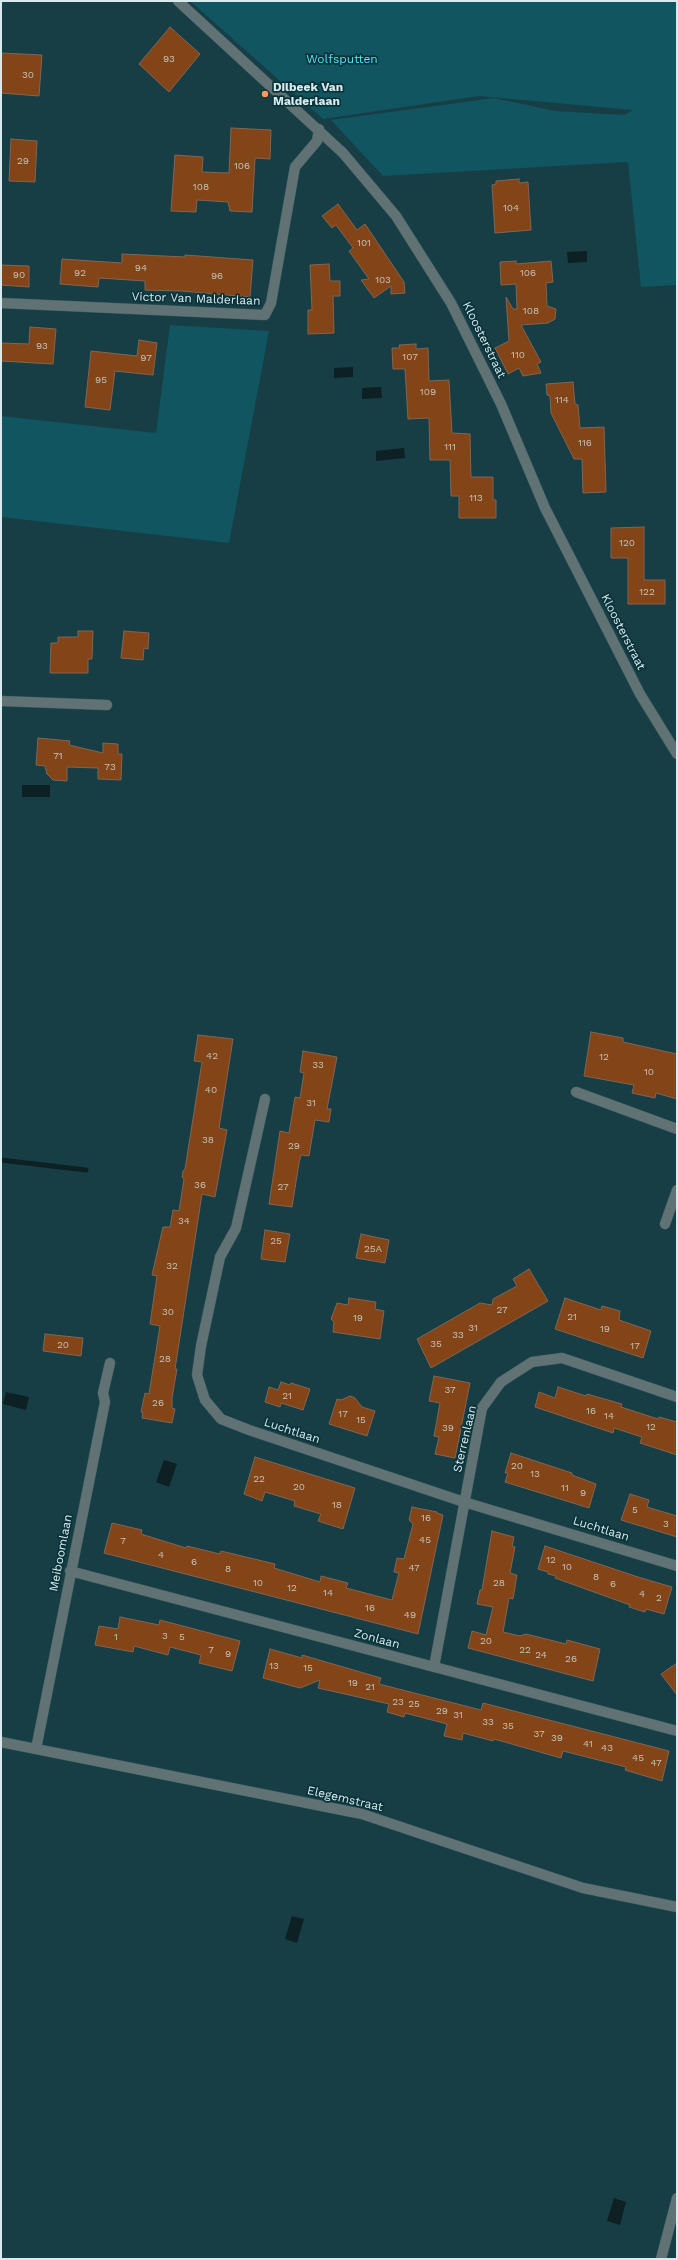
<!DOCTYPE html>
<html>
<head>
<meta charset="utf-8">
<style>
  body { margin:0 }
  #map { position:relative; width:678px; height:2260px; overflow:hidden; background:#173e44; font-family:"Work Sans",sans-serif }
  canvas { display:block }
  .frame { position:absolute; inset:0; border:2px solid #d7ebef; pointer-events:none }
</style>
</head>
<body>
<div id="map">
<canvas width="678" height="2260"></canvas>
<div class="frame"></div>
</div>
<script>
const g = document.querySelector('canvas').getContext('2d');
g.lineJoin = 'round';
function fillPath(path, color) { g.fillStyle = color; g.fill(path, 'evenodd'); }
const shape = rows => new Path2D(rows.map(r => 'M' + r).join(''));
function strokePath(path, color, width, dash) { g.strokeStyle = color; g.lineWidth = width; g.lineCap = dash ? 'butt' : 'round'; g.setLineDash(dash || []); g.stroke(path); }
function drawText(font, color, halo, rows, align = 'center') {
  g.font = font + ' "Work Sans",sans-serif'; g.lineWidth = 3.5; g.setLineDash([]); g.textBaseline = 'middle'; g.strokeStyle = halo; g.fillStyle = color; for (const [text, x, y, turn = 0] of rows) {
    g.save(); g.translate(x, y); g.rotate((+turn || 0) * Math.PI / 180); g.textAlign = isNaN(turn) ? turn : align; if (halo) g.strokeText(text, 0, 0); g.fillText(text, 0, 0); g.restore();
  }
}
fillPath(shape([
  [190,1,677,1,677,285,641,287,628,162,383,176,331,120,494,98,555,111,624,115,633,110,479,96,323,119],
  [170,325,269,331,229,543,1,517,1,416,156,433]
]), '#10555f');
fillPath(shape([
  [587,251,587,262,568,263,567,252],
  [353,367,353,377,334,378,334,368],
  [381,387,382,398,362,399,362,388],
  [404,448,405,458,376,461,376,451],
  [22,785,50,785,50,797,22,797],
  [6,1392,29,1397,26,1410,3,1404],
  [164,1460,177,1464,169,1487,156,1482],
  [292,1916,304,1919,297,1943,285,1939],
  [614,2198,626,2202,620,2225,607,2221]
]), '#0d2024');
strokePath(shape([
  [1,1160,86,1170]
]), '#0d2024', 5);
const building = shape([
  [170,27,200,54,169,92,139,64,170,27],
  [1,53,42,55,39,96,1,93,1,53],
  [231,128,271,130,270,159,255,158,252,212,230,211,228,202,197,200,196,212,171,211,175,155,203,157,202,172,229,173,231,128],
  [11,139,37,141,35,182,9,181,11,139],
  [519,179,519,183,528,182,531,230,495,233,492,185,496,184,496,181,519,179],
  [338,204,357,230,365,224,404,282,405,293,391,294,391,286,374,298,361,280,369,279,349,251,353,248,336,225,332,228,322,216,338,204],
  [122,254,185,257,185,255,253,260,250,297,182,291,145,290,145,281,99,278,98,287,60,284,62,259,122,263,122,254],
  [516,261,516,264,551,261,553,282,546,283,547,306,556,309,555,319,548,323,521,325,541,362,537,364,541,373,523,376,519,368,508,374,495,348,509,341,506,297,513,309,517,309,516,284,501,285,500,262,516,261],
  [329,264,330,281,340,281,340,296,333,296,334,333,308,334,308,310,312,310,310,265,329,264],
  [1,265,29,266,29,287,1,285,1,265],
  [30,327,56,329,53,364,1,361,1,343,29,344,30,327],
  [139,340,157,343,153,375,115,371,110,410,85,407,91,351,137,356,139,340],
  [416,344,416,349,428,348,429,381,449,380,452,433,470,434,471,477,493,477,493,500,496,500,496,518,459,518,459,496,451,496,450,460,430,460,429,418,408,419,405,369,393,369,392,348,400,348,399,345,416,344],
  [573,382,575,404,578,405,580,428,604,427,606,492,583,493,582,459,574,459,551,413,550,396,547,395,546,384,573,382],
  [644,527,644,580,665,580,665,604,628,604,628,558,611,558,611,528,644,527],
  [78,631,93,631,92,659,88,659,88,673,50,673,51,643,58,643,58,637,78,637,78,631],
  [124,631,149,633,148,649,144,648,143,660,121,658,124,631],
  [38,738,70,741,69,745,103,753,103,743,118,744,118,754,122,754,121,780,98,779,98,768,67,767,67,781,53,780,47,774,45,766,36,765,38,738],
  [591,1032,623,1038,623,1042,677,1054,677,1099,656,1093,655,1098,632,1093,634,1085,584,1076,591,1032],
  [198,1035,233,1039,219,1128,227,1130,215,1197,202,1194,175,1369,177,1369,172,1398,172,1408,175,1409,172,1423,142,1418,143,1412,141,1412,145,1393,149,1394,160,1326,150,1324,157,1276,152,1275,163,1227,170,1227,173,1210,179,1211,184,1179,182,1177,183,1171,185,1169,202,1062,194,1061,198,1035],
  [303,1051,337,1057,327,1109,331,1109,329,1122,315,1120,309,1156,301,1155,299,1163,292,1207,269,1204,280,1131,289,1133,295,1097,300,1098,304,1073,300,1072,303,1051],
  [265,1230,290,1234,285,1262,261,1259,265,1230],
  [361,1234,389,1240,385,1263,356,1258,361,1234],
  [529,1269,548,1301,431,1368,417,1339,480,1303,492,1305,493,1299,517,1286,513,1279,529,1269],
  [349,1298,376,1302,375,1309,384,1311,380,1339,333,1332,334,1322,331,1319,337,1303,348,1305,349,1298],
  [565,1298,601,1310,602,1306,620,1311,619,1320,651,1331,643,1358,555,1329,565,1298],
  [45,1334,83,1338,81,1356,43,1351,45,1334],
  [434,1376,470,1383,455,1458,435,1454,439,1437,434,1436,440,1403,429,1401,434,1376],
  [281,1382,290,1385,291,1383,310,1389,303,1410,281,1403,280,1407,265,1402,269,1387,278,1390,281,1382],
  [558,1387,586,1396,587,1394,622,1404,621,1407,658,1419,659,1417,677,1422,677,1455,640,1443,642,1437,614,1428,613,1433,535,1407,539,1392,555,1398,558,1387],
  [350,1396,355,1398,362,1407,375,1411,367,1436,329,1424,337,1399,341,1400,350,1396],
  [511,1453,572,1473,572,1475,596,1484,589,1508,505,1482,508,1473,505,1473,511,1453],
  [255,1457,355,1488,343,1529,318,1521,321,1514,294,1506,295,1501,265,1492,262,1501,244,1494,255,1457],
  [630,1494,649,1500,647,1507,677,1516,677,1537,621,1520,630,1494],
  [412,1507,437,1512,437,1513,443,1515,418,1634,104,1553,112,1523,142,1530,141,1534,186,1548,187,1546,220,1554,221,1551,275,1564,274,1568,320,1582,321,1576,348,1583,346,1588,392,1600,399,1573,394,1572,397,1558,404,1559,413,1524,409,1520,412,1507],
  [492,1531,514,1537,512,1546,515,1547,510,1573,517,1575,513,1599,509,1598,503,1632,520,1636,526,1634,566,1644,567,1640,600,1649,593,1681,468,1648,472,1631,486,1635,493,1607,477,1604,480,1590,482,1590,492,1531],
  [545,1546,638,1577,672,1587,664,1614,646,1609,645,1612,629,1607,630,1605,555,1578,556,1576,548,1574,548,1572,538,1569,545,1546],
  [120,1617,159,1625,160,1620,240,1641,232,1671,199,1663,201,1655,170,1647,168,1655,134,1646,133,1652,95,1645,99,1626,118,1629,120,1617],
  [270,1649,302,1658,302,1655,381,1678,379,1684,481,1710,483,1703,669,1751,662,1781,625,1770,626,1767,563,1751,561,1758,494,1739,493,1741,463,1733,462,1740,444,1736,447,1724,405,1713,404,1717,387,1712,389,1704,318,1688,320,1680,300,1688,263,1678,270,1649],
  [677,1663,677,1695,661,1674,677,1663]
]);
fillPath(building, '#834518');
strokePath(building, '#816554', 1);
const street = shape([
  [178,1,343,153,396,216,451,303,501,404,545,508,640,694,677,754],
  [1,303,265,315,271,303,295,167,317,141,319,129],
  [1,701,107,705],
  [576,1092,677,1129],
  [265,1099,236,1228,220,1257,201,1346,197,1375,205,1400,221,1419,249,1430,464,1502,677,1566],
  [665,1224,677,1190],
  [70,1571,677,1731],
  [434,1667,482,1408,501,1382,532,1362,562,1358,677,1397],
  [1,1742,362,1814,583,1888,677,1907],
  [36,1749,105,1402,103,1393,110,1363],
  [661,2259,677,2198]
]);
strokePath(street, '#365a5f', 11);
strokePath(street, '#617275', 10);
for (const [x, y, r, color] of [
  [265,94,4,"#fe9b59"]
]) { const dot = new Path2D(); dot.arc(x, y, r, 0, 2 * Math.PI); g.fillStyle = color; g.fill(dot); strokePath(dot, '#0b333a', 1.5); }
drawText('10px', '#c2c2b9', null, [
  ["93",169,59],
  ["30",28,75],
  ["29",23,161],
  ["106",242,166],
  ["108",201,187],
  ["104",511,208],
  ["101",364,243],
  ["94",141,268],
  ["92",80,273],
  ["106",528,273],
  ["90",19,275],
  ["96",217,276],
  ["103",383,280],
  ["108",531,311],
  ["93",42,346],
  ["110",518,355],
  ["107",410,357],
  ["97",146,358],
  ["95",101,380],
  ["109",428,392],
  ["114",562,400],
  ["116",585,443],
  ["111",450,447],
  ["113",476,498],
  ["120",627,543],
  ["122",647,592],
  ["71",58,756],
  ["73",110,767],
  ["42",212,1056],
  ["12",604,1057],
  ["33",318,1065],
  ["10",649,1072],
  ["40",211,1090],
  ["31",311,1103],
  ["38",208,1140],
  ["29",294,1146],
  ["36",200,1185],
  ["27",283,1187],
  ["34",184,1221],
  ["25",276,1241],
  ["25A",373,1249],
  ["32",172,1266],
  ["27",502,1310],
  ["30",168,1312],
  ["21",572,1317],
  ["19",358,1318],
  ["31",473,1328],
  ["19",605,1329],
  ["33",458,1335],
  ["35",436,1344],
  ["20",63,1345],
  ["17",635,1346],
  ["28",165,1359],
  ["37",450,1390],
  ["21",287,1396],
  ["26",158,1403],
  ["16",591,1411],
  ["17",343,1414],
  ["14",609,1416],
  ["15",361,1420],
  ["12",651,1427],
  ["39",448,1428],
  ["20",517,1466],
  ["13",535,1474],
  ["22",259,1479],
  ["20",299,1487],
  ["11",565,1488],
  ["9",583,1493],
  ["18",337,1505],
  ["5",635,1510],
  ["16",426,1518],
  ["3",666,1524],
  ["45",425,1540],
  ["7",123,1541],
  ["4",161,1555],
  ["12",551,1560],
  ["6",194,1562],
  ["10",567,1567],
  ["47",414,1568],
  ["8",228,1569],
  ["8",596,1577],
  ["10",258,1583],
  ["28",499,1583],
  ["6",613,1584],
  ["12",292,1588],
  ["14",328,1593],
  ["4",642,1594],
  ["2",659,1598],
  ["16",370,1608],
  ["49",410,1615],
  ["3",165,1636],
  ["1",116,1637],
  ["5",182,1637],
  ["20",486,1641],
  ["7",211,1650],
  ["22",525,1650],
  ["9",228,1654],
  ["24",541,1655],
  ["26",571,1659],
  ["13",274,1666],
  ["15",308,1668],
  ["19",353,1683],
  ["21",370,1687],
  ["23",398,1702],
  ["25",414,1704],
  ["29",442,1711],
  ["31",458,1715],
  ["33",488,1722],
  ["35",508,1726],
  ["37",539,1734],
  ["39",557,1738],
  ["41",588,1744],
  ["43",607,1748],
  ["45",638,1758],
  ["47",656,1763]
]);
drawText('12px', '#53e5fd', '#0b333a', [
  ["Wolfsputten",342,59]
]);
drawText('bold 12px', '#d7ebef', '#0b333a', [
  ["Dilbeek Van",273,87],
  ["Malderlaan",273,101]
], 'left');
drawText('12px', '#d7ebef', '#0b333a', [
  ["Victor Van Malderlaan",196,299,2],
  ["Kloosterstraat",484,340,64],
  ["Kloosterstraat",623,632,63],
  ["Luchtlaan",292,1431,18],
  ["Sterrenlaan",465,1439,-77],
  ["Luchtlaan",601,1529,17],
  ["Meiboomlaan",61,1553,-79],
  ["Zonlaan",377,1639,15],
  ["Elegemstraat",345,1799,13]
]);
</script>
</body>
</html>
